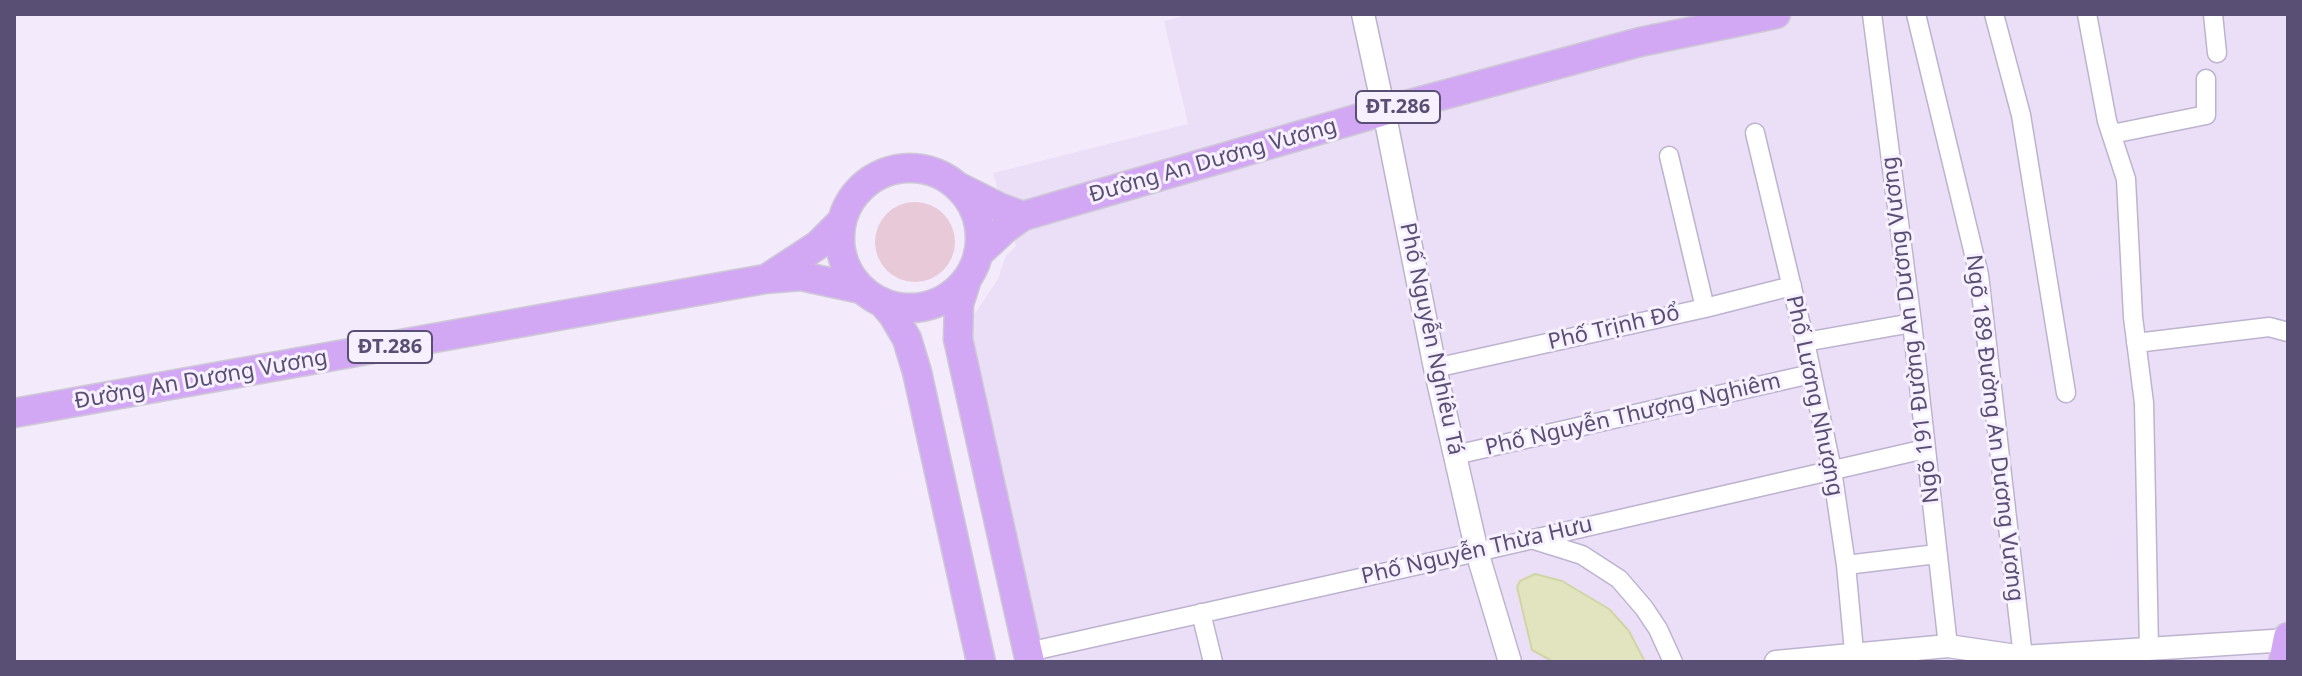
<!DOCTYPE html>
<html>
<head>
<meta charset="utf-8">
<style>
  body { margin:0 }
  #map { position:relative; width:2302px; height:676px; overflow:hidden; background:#f3eafb; font-family:"Noto Sans",sans-serif }
  canvas { display:block }
  .frame { position:absolute; inset:0; border:16px solid #594f74; pointer-events:none }
</style>
</head>
<body>
<div id="map">
<canvas width="2302" height="676"></canvas>
<div class="frame"></div>
</div>
<script>
const g = document.querySelector('canvas').getContext('2d');
g.lineJoin = 'round';
function fillPath(path, color) { g.fillStyle = color; g.fill(path, 'evenodd'); }
const shape = rows => new Path2D(rows.map(r => 'M' + r).join(''));
function strokePath(path, color, width, dash) { g.strokeStyle = color; g.lineWidth = width; g.lineCap = dash ? 'butt' : 'round'; g.setLineDash(dash || []); g.stroke(path); }
function drawText(font, color, halo, rows, align = 'center') {
  g.font = font + ' "Noto Sans",sans-serif'; g.lineWidth = 6; g.setLineDash([]); g.textBaseline = 'middle'; g.strokeStyle = halo; g.fillStyle = color; for (const [text, x, y, turn = 0] of rows) {
    g.save(); g.translate(x, y); g.rotate((+turn || 0) * Math.PI / 180); g.textAlign = isNaN(turn) ? turn : align; if (halo) g.strokeText(text, 0, 0); g.fillText(text, 0, 0); g.restore();
  }
}
fillPath(shape([
  [1191,14,2288,14,2288,662,1042,662,969,329,972,318,998,279,1006,256,1016,246,993,173,1188,124,1164,21]
]), '#ebdff7');
fillPath(shape([
  '875 242a40 40 0 1 1 80 0a40 40 0 1 1-80 0Z'
]), '#e8c9d8');
const water = shape([
  [1535,574,1562,581,1609,609,1629,631,1645,662,1554,662,1532,650,1517,587,1520,581,1535,574]
]);
fillPath(water, '#e1e4bf');
strokePath(water, '#d1d5a6', 2);
const minor = shape([
  [1872,14,1912,323,1948,646],
  [1916,14,1979,275,2023,657],
  [1994,14,2021,115,2066,393],
  [2087,14,2107,121,2126,179,2133,317,2144,403,2149,649],
  [2213,14,2217,53],
  [1755,133,1805,342,1832,470,1846,565,1855,662],
  [2112,134,2206,115,2206,79],
  [1669,156,1705,308],
  [1805,342,1912,323],
  [2136,343,2269,327,2288,332],
  [1435,368,1705,308,1792,286],
  [1455,455,1811,374],
  [1531,539,1582,555,1619,579,1644,608,1658,629,1673,662],
  [1846,565,1937,554],
  [1201,613,1213,662],
  [1028,652,1477,552,1925,449]
]);
const tertiary = shape([
  [1363,14,1384,111,1435,368,1477,552,1510,662],
  [1776,662,1948,646,2023,657,2288,640]
]);
const primary = shape([
  '840 238a70 70 0 1 1 140 0a70 70 0 1 1-140 0Z',
  [959,187,1001,208,1023,216],
  [978,254,1006,228,1023,216,1384,111,1640,42,1776,14],
  [769,277,818,245,841,222],
  [967,279,959,304,958,339,1030,662],
  [882,302,893,315,907,339,917,372,981,662],
  [14,413,765,279,801,276,861,289],
  [2283,662,2288,637]
]);
strokePath(minor, '#bdb3cf', 21);
strokePath(tertiary, '#bdb3cf', 25);
strokePath(primary, '#cdcad5', 31);
strokePath(minor, '#fff', 18);
strokePath(tertiary, '#fff', 22);
strokePath(primary, '#d2a8f4', 28);
for (const [x, y, w] of [
  [1398,107,84],
  [390,347,84]
]) { const box = new Path2D(); box.roundRect(x - w / 2, y - 16, w, 32, 6); g.fillStyle = '#f7f0fe'; g.fill(box); strokePath(box, '#594f74', 2); }
drawText('bold 20px', '#594f74', null, [
  ["ĐT.286",1398,107],
  ["ĐT.286",390,347]
]);
drawText('22px', '#594f74', '#f7f0fe', [
  ["Đường An Dương Vương",1213,161,-16],
  ["Phố Trịnh Đổ",1614,328,-13],
  ["Ngõ 191 Đường An Dương Vương",1911,330,-97],
  ["Phố Nguyễn Nghiêu Tá",1431,339,78],
  ["Đường An Dương Vương",201,380,-10],
  ["Phố Lương Nhượng",1814,396,78],
  ["Phố Nguyễn Thượng Nghiêm",1633,415,-13],
  ["Ngõ 189 Đường An Dương Vương",1994,428,83],
  ["Phố Nguyễn Thừa Hưu",1477,551,-13]
]);
</script>
</body>
</html>
